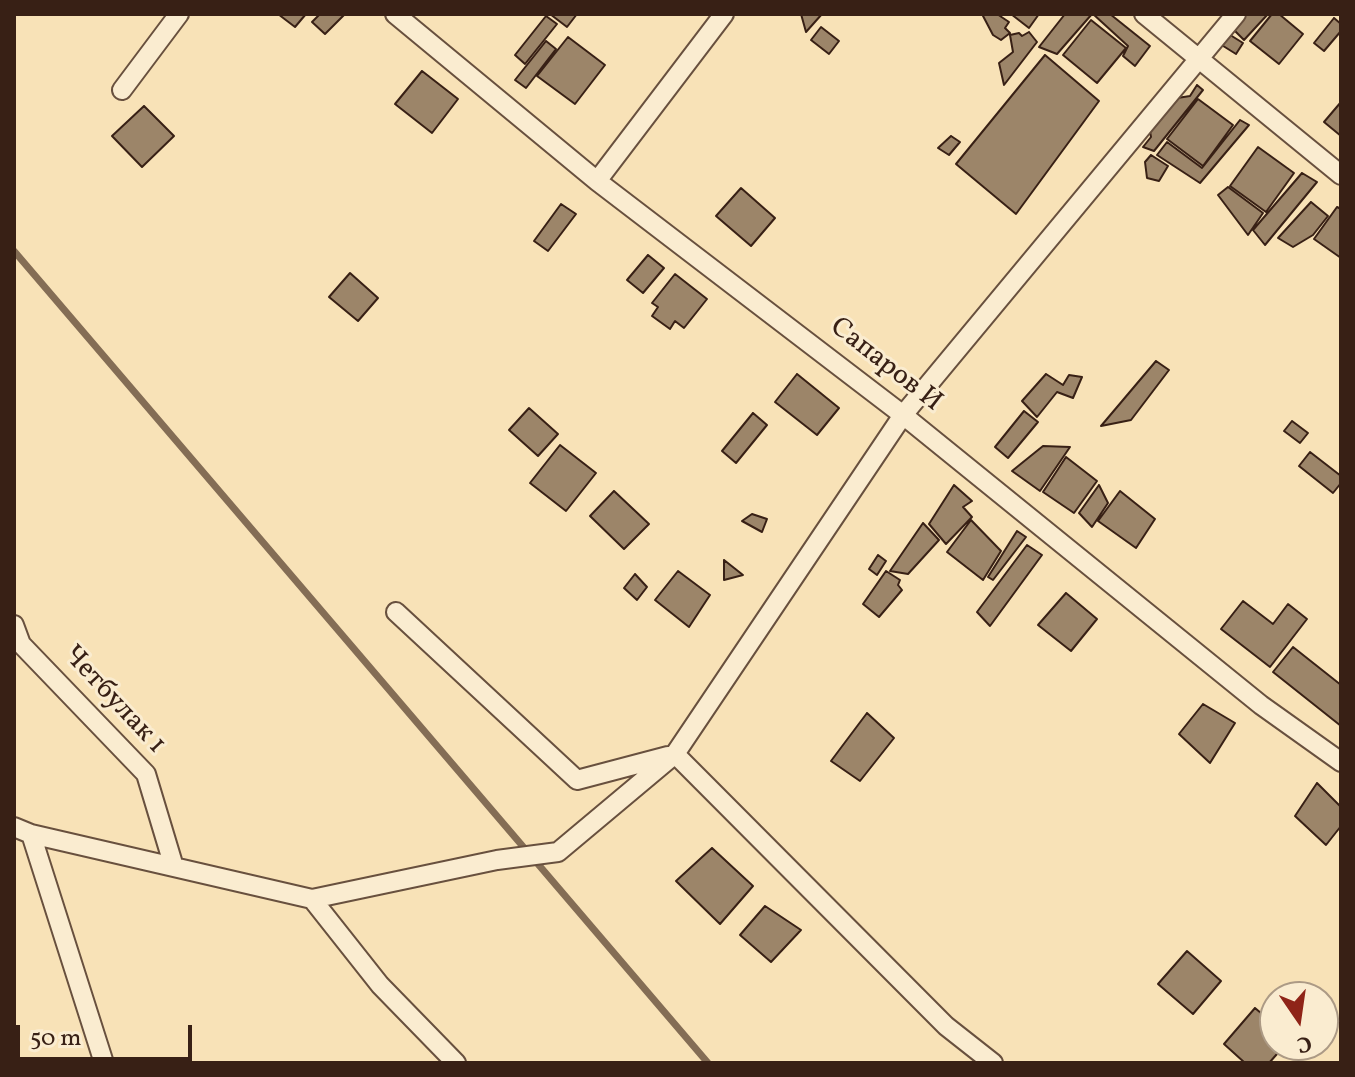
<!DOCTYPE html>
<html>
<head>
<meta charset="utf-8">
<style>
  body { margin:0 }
  #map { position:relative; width:1355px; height:1077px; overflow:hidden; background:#f8e2b7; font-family:Vollkorn,serif }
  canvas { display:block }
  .frame { position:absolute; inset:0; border:16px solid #382015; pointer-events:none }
  .north { position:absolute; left:1259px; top:981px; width:80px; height:80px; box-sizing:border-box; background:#faecd0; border:2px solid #ac9a85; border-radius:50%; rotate:167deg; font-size:22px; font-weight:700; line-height:32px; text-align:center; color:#382015 }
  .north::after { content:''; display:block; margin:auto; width:28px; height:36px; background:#8f2418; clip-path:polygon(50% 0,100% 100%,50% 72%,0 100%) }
  .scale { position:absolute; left:16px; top:1025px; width:176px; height:36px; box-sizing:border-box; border:4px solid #382015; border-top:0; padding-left:10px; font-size:24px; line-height:28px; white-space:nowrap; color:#382015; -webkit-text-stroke:6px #faecd0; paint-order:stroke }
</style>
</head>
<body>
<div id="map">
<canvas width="1355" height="1077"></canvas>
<div class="frame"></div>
<div class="north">С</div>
<div class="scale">50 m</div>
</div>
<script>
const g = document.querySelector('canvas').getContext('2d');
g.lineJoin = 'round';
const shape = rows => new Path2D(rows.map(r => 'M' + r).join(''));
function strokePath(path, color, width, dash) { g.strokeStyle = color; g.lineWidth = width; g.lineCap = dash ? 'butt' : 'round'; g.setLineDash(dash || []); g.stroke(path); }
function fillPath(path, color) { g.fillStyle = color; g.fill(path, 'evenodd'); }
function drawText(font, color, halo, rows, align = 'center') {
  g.font = font + ' Vollkorn,serif'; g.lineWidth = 6; g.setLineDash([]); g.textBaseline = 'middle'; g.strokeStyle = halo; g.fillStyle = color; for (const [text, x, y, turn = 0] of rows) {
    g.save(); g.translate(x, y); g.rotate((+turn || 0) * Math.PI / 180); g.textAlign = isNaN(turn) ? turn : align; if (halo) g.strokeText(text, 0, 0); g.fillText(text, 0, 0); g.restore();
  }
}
strokePath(shape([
  [14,251,708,1063]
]), '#846d55', 7);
const building = shape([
  [278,14,306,14,295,27,278,14],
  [320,14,345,14,325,34,312,22,320,14],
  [550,14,577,14,567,27,550,14],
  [801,14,822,14,806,32,801,14],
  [982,14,997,14,1009,22,1005,28,1010,33,1001,40,993,35,982,14],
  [1011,14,1039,14,1029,28,1011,14],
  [1065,14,1092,14,1057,54,1039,47,1065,14],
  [1093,14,1110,14,1150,46,1135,66,1123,56,1128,46,1093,14],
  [1239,14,1268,14,1244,40,1230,26,1239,14],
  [1272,14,1279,14,1303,34,1279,64,1250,41,1272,14],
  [546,16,557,24,525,64,515,55,546,16],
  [1334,18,1341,24,1341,31,1324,51,1314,43,1334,18],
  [1091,20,1126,48,1097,83,1063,55,1091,20],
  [821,27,839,41,829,54,811,40,821,27],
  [1029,32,1037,42,1004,85,999,63,1013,52,1010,35,1019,33,1022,36,1029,32],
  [1227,33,1243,43,1236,54,1220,44,1227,33],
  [568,37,605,65,575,104,537,76,568,37],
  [546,41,556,49,526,88,515,80,546,41],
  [1045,55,1099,101,1016,214,956,164,1045,55],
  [422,71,458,99,432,133,395,104,422,71],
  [1197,85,1203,90,1154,151,1143,147,1151,137,1149,126,1171,99,1190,96,1197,85],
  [1198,99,1233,125,1203,166,1167,139,1198,99],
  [1341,102,1341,136,1324,122,1341,102],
  [144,106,174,136,142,167,112,136,144,106],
  [1240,120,1249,125,1200,183,1157,155,1167,142,1202,168,1240,120],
  [951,136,960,142,949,155,938,148,951,136],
  [1258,147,1294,173,1266,212,1230,186,1258,147],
  [1151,155,1168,166,1159,181,1147,178,1145,162,1151,155],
  [1302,173,1317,182,1265,245,1253,230,1302,173],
  [1228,187,1263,213,1248,235,1218,195,1228,187],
  [741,188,775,218,751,246,716,216,741,188],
  [1311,202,1328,216,1313,235,1293,247,1278,238,1311,202],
  [561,204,576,214,548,251,534,241,561,204],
  [1337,207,1341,209,1341,258,1314,239,1337,207],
  [648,255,664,268,643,293,627,280,648,255],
  [350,273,378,298,358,321,329,297,350,273],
  [675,274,707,299,684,328,675,321,670,329,652,316,658,307,652,303,675,274],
  [1156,361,1169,370,1131,420,1101,426,1156,361],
  [797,374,839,408,817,435,775,402,797,374],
  [1046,374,1063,385,1069,375,1082,377,1073,398,1057,392,1037,417,1022,401,1046,374],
  [529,408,558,434,538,456,509,430,529,408],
  [1024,411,1038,422,1008,458,995,447,1024,411],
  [753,413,767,425,736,463,722,451,753,413],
  [1292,421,1308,433,1300,443,1284,431,1292,421],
  [560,445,596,473,566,511,530,483,560,445],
  [1043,446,1070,447,1040,491,1012,471,1043,446],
  [1310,452,1341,476,1341,483,1333,493,1299,466,1310,452],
  [1066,457,1097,481,1074,513,1043,492,1066,457],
  [954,485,972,501,963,507,972,517,946,544,929,524,954,485],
  [1099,485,1108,503,1092,527,1079,513,1099,485],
  [614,491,649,524,624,549,590,516,614,491],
  [1120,491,1155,519,1136,548,1098,521,1120,491],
  [752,514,767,519,762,532,742,521,752,514],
  [971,520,1001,551,983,580,947,552,971,520],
  [923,523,939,540,908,574,890,571,923,523],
  [1017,531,1026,537,993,580,988,577,1017,531],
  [1027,545,1042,555,990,626,977,612,1027,545],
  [878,555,886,561,877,575,869,569,878,555],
  [724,560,743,575,724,580,724,560],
  [678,571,710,595,689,627,655,600,678,571],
  [886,571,900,580,898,585,902,590,879,617,863,604,886,571],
  [635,574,647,587,637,600,624,588,635,574],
  [1066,593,1097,619,1071,651,1038,625,1066,593],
  [1243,601,1273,624,1288,604,1307,619,1270,667,1221,629,1243,601],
  [1293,647,1341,685,1341,726,1273,672,1293,647],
  [1203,704,1235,723,1210,763,1179,734,1203,704],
  [867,713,894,738,860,781,831,761,867,713],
  [1317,783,1341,807,1341,826,1326,845,1295,816,1317,783],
  [712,848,753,886,720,924,676,881,712,848],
  [765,906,801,930,771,962,740,935,765,906],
  [1187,951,1221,981,1193,1014,1158,984,1187,951],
  [1255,1008,1275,1025,1275,1045,1285,1045,1269,1063,1245,1063,1224,1044,1255,1008]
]);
fillPath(building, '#9c8569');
strokePath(building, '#382015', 2);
const street = shape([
  [395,14,597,181,903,415,1261,705,1341,762],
  [1144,14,1341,175],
  [122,90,179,14],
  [597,181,724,14],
  [396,612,577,780,668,756],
  [14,625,21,644,146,774,174,867],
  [675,754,946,1026,993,1063],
  [14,827,31,834,312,899,497,860,558,852,675,754,903,415,1236,14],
  [31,834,104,1063],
  [312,899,380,985,456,1063]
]);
strokePath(street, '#68503e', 22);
strokePath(street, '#faecd0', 18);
drawText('28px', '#382015', '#faecd0', [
  ["Сапаров И",885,366,38],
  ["Четбулак 1",113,701,47]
]);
</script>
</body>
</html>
